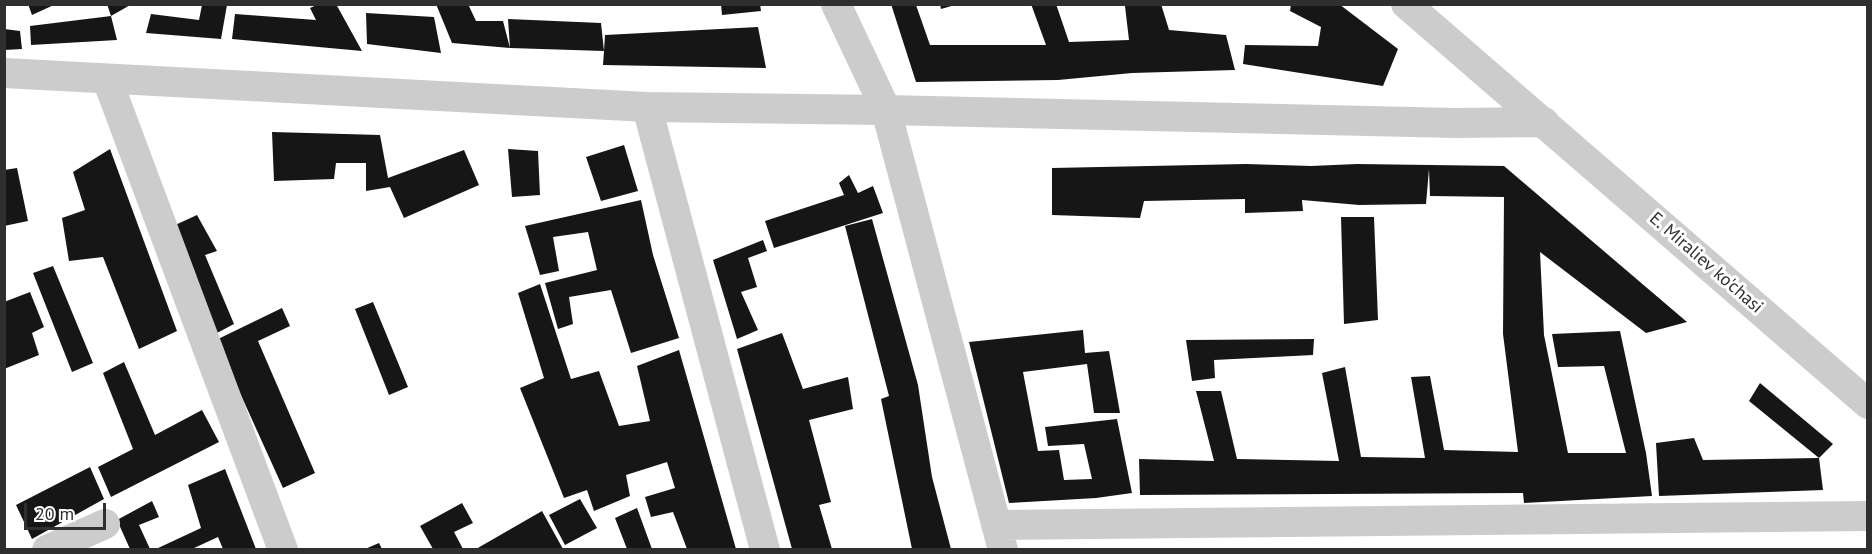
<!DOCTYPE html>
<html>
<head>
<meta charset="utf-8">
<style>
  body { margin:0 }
  #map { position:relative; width:1872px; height:554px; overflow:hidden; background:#fff; font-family:"PT Sans",sans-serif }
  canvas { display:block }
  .frame { position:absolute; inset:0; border:6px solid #2f2f2f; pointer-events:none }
  .scale { position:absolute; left:24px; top:503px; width:82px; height:27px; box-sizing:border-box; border:3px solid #2f2f2f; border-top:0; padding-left:8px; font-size:18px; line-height:21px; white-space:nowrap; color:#2f2f2f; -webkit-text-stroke:4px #fff; paint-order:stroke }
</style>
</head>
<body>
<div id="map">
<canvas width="1872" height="554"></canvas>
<div class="frame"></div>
<div class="scale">20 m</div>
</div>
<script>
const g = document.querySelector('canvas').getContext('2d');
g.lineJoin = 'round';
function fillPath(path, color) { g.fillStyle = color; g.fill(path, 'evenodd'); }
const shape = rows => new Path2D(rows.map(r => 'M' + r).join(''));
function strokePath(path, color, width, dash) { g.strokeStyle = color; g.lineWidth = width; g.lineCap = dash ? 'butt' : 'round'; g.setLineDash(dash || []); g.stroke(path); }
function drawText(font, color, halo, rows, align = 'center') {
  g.font = font + ' "PT Sans",sans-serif'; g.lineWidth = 6; g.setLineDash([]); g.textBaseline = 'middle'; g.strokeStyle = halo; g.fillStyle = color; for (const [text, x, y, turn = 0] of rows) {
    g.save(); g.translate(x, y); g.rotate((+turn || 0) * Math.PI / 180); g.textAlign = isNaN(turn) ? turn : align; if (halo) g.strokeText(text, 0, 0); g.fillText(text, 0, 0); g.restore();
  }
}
fillPath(shape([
  [28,4,56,4,32,15],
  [107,4,132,4,111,16],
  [319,4,336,4,362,51,232,39,235,14,316,20,310,8],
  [436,4,468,4,476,21,503,21,510,48,452,43],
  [721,4,760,4,761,11,722,15],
  [891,4,916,5,930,45,1046,45,1031,4,1056,4,1069,42,1129,40,1125,6,1161,4,1169,30,1226,35,1235,70,1132,73,1058,80,916,82],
  [940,4,955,4,955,5,941,9],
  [1291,4,1339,4,1398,49,1383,86,1243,64,1245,45,1318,46,1321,27,1290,11],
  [202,5,227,5,221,39,146,33,151,14,199,20],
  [366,13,434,17,441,53,367,44],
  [111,16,117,40,31,45,30,26],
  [508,19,601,23,604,51,605,35,758,27,766,68,603,65,604,51,510,48],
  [4,29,20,31,22,49,4,50],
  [272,132,380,135,388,178,464,150,479,185,404,218,390,187,366,191,366,163,336,163,334,179,274,181],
  [624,145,638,191,601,201,586,157],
  [110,149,177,331,139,349,103,257,69,261,62,218,85,210,73,172],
  [508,149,538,151,540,195,512,197],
  [1246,164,1311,166,1357,164,1504,166,1687,322,1646,333,1540,252,1544,335,1568,453,1626,453,1604,366,1558,367,1552,334,1620,331,1646,453,1652,496,1524,503,1523,493,1140,495,1139,459,1214,461,1196,391,1221,391,1237,459,1339,461,1322,373,1345,367,1361,457,1425,458,1411,377,1430,376,1444,450,1518,452,1503,334,1504,197,1430,196,1429,169,1426,204,1359,205,1302,200,1303,211,1245,213,1245,199,1144,201,1140,218,1052,215,1052,168],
  [17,168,28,221,4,226,4,170],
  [849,175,858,193,873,186,883,213,774,248,765,221,844,195,839,183],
  [641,200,653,255,679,338,631,353,611,290,569,297,573,324,558,329,545,283,597,270,588,232,553,237,559,271,540,275,525,226],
  [197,215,217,251,205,255,234,324,217,333,173,226],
  [1341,217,1374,217,1378,320,1344,324],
  [872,219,918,385,932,477,951,549,912,549,881,399,889,396,845,226],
  [763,240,767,251,748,258,757,287,741,292,758,330,737,339,713,260],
  [53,266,93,363,72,372,33,273],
  [540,284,571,379,599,371,619,426,650,421,637,366,679,350,736,549,687,549,673,512,651,517,645,497,675,488,667,462,626,475,630,496,594,511,587,490,564,498,520,388,544,378,518,293],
  [30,292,44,327,32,333,39,355,4,369,4,302],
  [373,302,408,387,389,395,355,309],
  [282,308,290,326,258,341,315,473,283,488,216,340],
  [1083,330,1085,353,1109,351,1120,413,1094,413,1087,364,1023,372,1038,451,1059,450,1064,480,1092,479,1084,444,1048,446,1045,427,1117,419,1132,493,1096,498,1009,503,969,342],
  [782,333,803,389,848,377,853,409,809,420,831,502,819,505,832,549,792,549,737,349],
  [1314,339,1313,355,1214,360,1215,378,1192,381,1186,340],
  [124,362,155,435,202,410,219,442,111,497,98,467,133,449,103,373],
  [1760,383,1833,444,1819,458,1823,490,1659,496,1656,443,1694,438,1703,460,1819,458,1749,401],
  [90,467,104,499,32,539,16,505],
  [225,469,256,549,223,549,218,537,192,549,156,549,201,528,188,485],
  [580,499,597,528,565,545,549,515],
  [152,501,159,517,139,525,150,549,130,549,117,520],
  [462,503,473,523,454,532,463,549,433,549,420,526],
  [637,508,652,549,627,549,615,518],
  [542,511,563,549,476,549],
  [379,543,382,549,365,549]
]), '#161616');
strokePath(shape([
  [836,4,886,110,1003,550],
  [1406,4,1868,404],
  [4,73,647,107,886,110,1456,123,1544,122],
  [107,79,283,550],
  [647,107,765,550],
  [996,525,1868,516],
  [47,550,105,524]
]), '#ccc', 30);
drawText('18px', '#2f2f2f', '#fff', [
  ["E. Miraliev ko'chasi",1706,263,41]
]);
</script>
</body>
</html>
